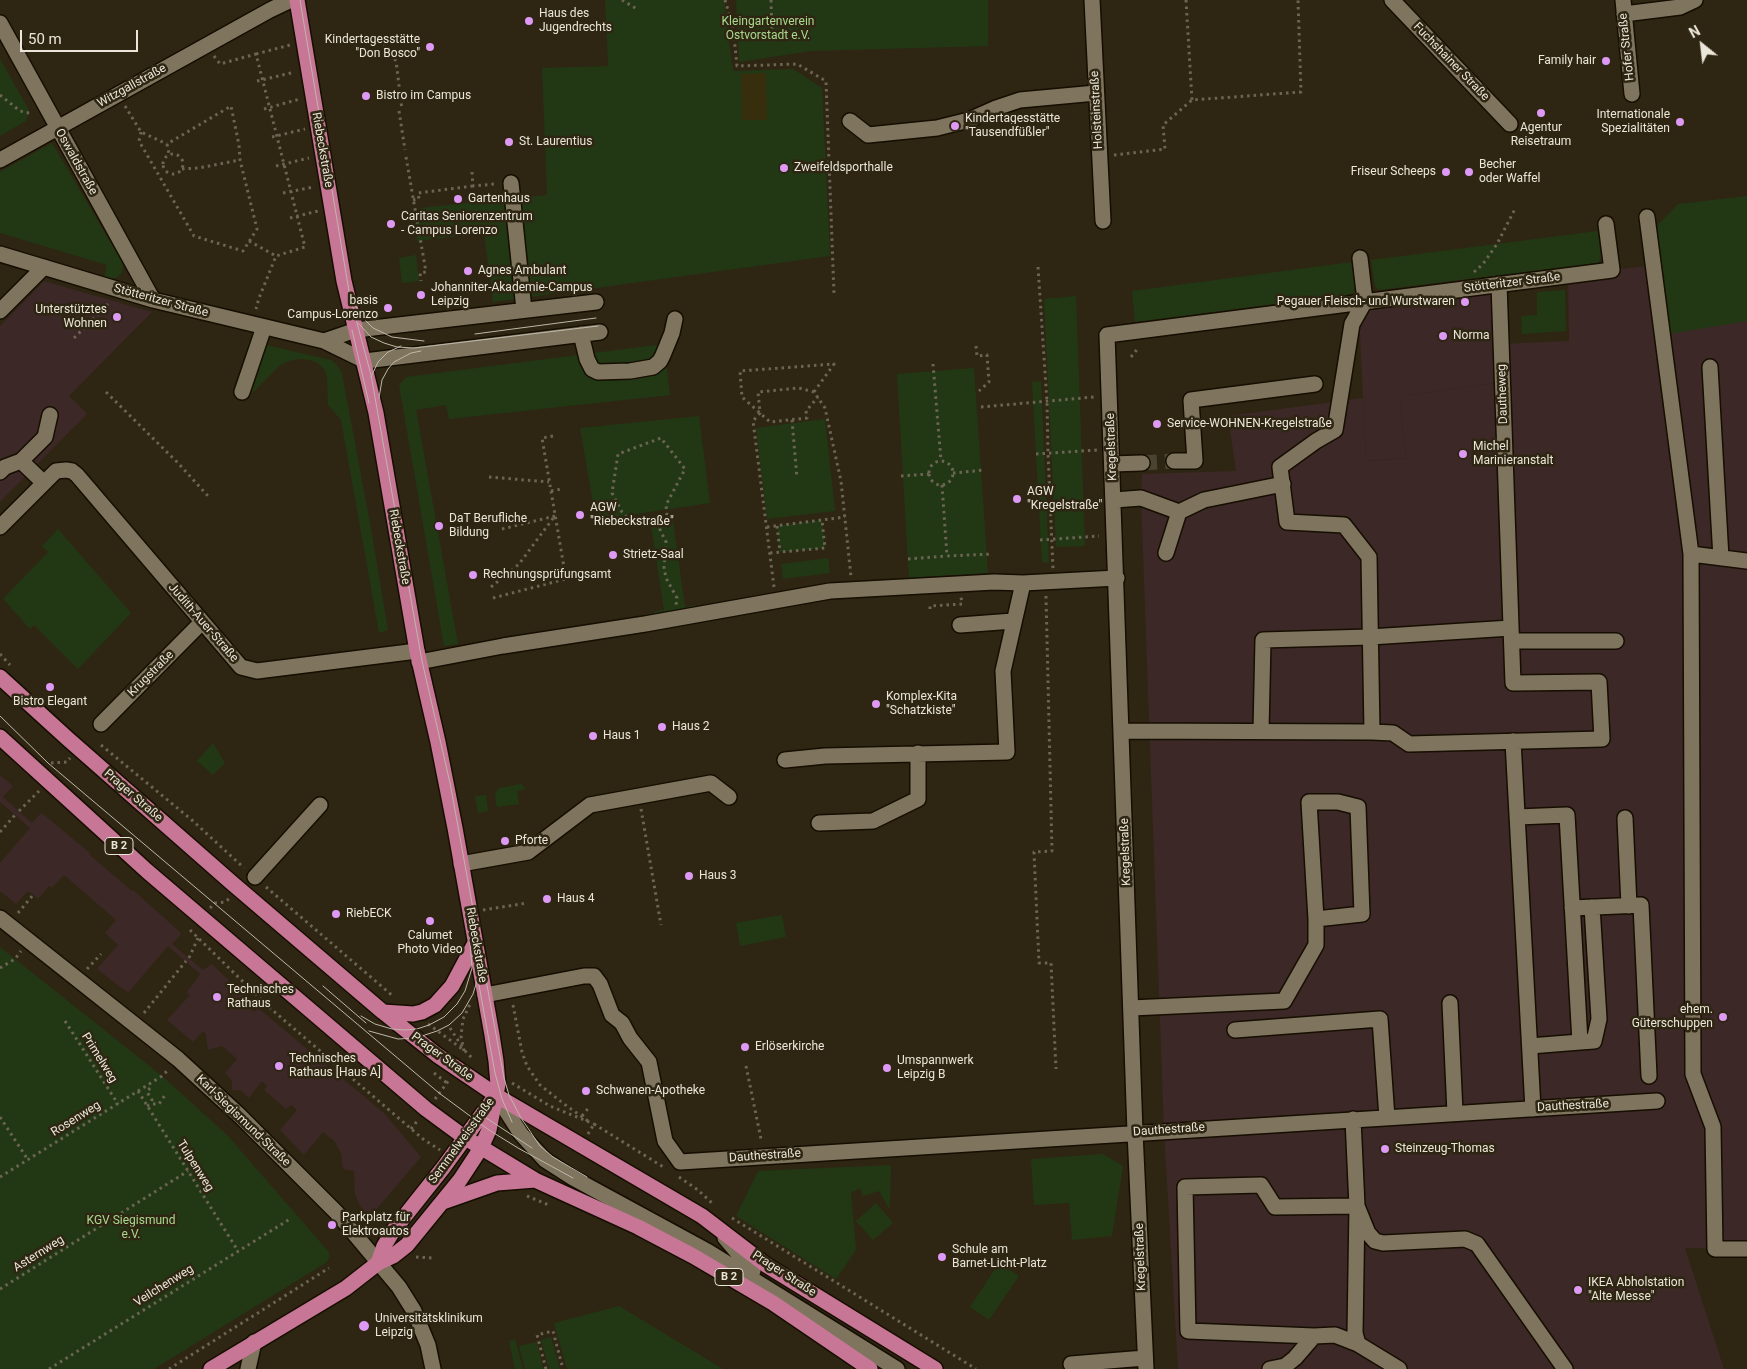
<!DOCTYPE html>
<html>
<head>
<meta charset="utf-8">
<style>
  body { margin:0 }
  #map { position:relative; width:1747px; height:1369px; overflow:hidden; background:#2e2612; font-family:Roboto,sans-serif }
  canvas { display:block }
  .north { position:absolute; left:1677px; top:20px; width:50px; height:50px; -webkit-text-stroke:4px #2e2612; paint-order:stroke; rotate:331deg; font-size:14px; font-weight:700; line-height:20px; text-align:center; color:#ebe6d9 }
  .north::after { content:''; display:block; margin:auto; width:18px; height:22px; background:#ebe6d9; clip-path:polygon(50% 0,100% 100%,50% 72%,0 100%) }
  .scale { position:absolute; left:20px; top:30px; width:118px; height:22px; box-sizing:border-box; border:2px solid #ebe6d9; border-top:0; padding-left:6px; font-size:15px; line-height:18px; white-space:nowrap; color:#ebe6d9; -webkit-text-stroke:4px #2e2612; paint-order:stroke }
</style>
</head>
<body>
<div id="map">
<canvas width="1747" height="1369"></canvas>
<div class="north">N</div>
<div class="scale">50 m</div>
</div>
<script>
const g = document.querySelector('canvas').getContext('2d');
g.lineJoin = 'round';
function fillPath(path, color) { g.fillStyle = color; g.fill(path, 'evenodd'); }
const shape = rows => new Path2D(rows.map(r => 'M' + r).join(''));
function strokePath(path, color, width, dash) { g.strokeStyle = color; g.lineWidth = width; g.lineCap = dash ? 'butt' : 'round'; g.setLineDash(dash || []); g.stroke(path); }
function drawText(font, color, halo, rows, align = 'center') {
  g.font = font + ' Roboto,sans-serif'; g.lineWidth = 5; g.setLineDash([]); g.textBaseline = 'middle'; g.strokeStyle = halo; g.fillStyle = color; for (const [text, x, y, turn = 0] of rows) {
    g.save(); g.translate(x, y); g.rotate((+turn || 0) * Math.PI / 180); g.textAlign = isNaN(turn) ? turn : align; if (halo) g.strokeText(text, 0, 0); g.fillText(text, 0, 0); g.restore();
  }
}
fillPath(shape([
  [44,281,152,312,69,396,87,414,0,502,0,326],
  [1499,284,1503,382,1408,395,1400,402,1406,458,1366,461,1359,312,1365,301],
  [0,775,13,786,3,797,32,823,41,813,43,814,91,854,90,855,132,891,133,890,180,932,181,934,172,944,203,970,212,964,254,1005,251,1009,254,1012,258,1008,384,1113,421,1157,368,1219,359,1204,355,1194,354,1171,343,1169,341,1153,334,1141,323,1132,304,1155,280,1130,297,1110,291,1105,286,1109,264,1090,267,1086,262,1081,249,1098,241,1090,232,1090,232,1081,225,1073,237,1059,222,1046,208,1050,206,1034,203,1031,193,1042,167,1020,190,995,187,992,200,974,168,946,128,993,97,969,118,945,105,933,116,920,64,875,52,888,49,886,38,899,28,891,16,904,0,891,0,863,30,828,0,802]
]), '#3c2826');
fillPath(shape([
  [1653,265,1663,334,1747,321,1747,1249,1685,1248,1724,1369,1178,1369,1164,1131,1141,498,1142,474,1236,471,1228,416,1363,398,1366,461,1406,458,1400,402,1408,395,1502,382,1501,344,1569,341,1568,276]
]), '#3c2827');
fillPath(shape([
  [605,0,724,0,733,71,793,69,822,88,830,256,493,302,484,233,417,241,414,221,420,208,547,195,542,68,608,66],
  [736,0,988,0,988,46,811,51,739,62],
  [0,59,29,110,26,121,0,136],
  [52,143,123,264,122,273,116,278,110,279,104,278,107,265,0,233,0,172],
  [1747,196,1747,321,1663,335,1649,234,1678,204],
  [1598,231,1601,258,1598,263,1379,290,1375,286,1371,260],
  [416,255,419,281,402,283,399,258],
  [1352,262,1356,290,1352,294,1135,322,1132,291],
  [1565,290,1566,331,1522,334,1521,316,1537,315,1537,292],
  [1076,296,1085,546,1056,547,1044,299],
  [249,341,331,360,338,366,342,374,370,523,388,630,379,633,341,420,328,405,327,379,325,370,318,363,310,360,300,359,288,361,279,366,250,395,236,390],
  [664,344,670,395,449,419,446,405,416,410,458,644,444,646,399,385,406,377],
  [974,368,988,573,909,578,897,374],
  [1041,381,1049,563,1042,562,1032,382],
  [699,416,710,503,596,520,580,428],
  [825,419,835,511,767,519,756,428],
  [822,520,825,548,780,552,777,526],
  [673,521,685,607,696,605,696,608,654,615,654,612,664,610,651,525],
  [58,529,131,613,78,669,34,625,30,629,3,599,48,552,42,546],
  [828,558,830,573,783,579,781,564],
  [213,743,225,763,213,775,197,761],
  [521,784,526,789,517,791,519,804,499,807,496,805,495,794,499,788],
  [486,795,488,811,478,813,475,796],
  [782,915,786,937,740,946,736,923],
  [0,947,162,1076,227,1135,328,1251,330,1256,327,1262,154,1369,0,1369],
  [1103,1154,1123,1166,1112,1236,1072,1240,1069,1203,1034,1205,1031,1159],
  [891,1165,890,1210,879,1191,863,1196,860,1188,851,1193,856,1250,836,1279,736,1216,758,1171],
  [876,1203,893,1223,873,1240,856,1221],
  [999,1263,1019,1276,989,1320,970,1307],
  [619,1306,723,1369,567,1369,554,1323],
  [551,1337,560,1369,549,1369,541,1340],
  [515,1339,523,1369,515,1369,509,1341],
  [537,1342,543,1369,525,1369,519,1346]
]), '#223815');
fillPath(shape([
  [766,73,767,120,742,120,741,74]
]), '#362e0d');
strokePath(shape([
  [1142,463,1174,461]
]), '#4a4330', 15, [15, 8]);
const minor = shape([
  [1092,0,1103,221],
  [1392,0,1510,124],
  [1623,0,1632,94],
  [1624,14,1680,7,1695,0],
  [0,23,153,300],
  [850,121,868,135,937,128,969,120,996,108,1020,100,1096,93],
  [0,160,270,10,291,0],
  [511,183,524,310],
  [1647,217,1691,554,1693,1074,1713,1127,1715,1249,1747,1249],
  [0,254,153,300,324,341,365,361,600,332],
  [1360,258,1365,301],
  [1365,301,1352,324,1335,430,1316,441,1280,467,1287,522,1344,525,1369,557,1372,732],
  [0,311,44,267],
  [581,334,587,359,592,369,598,372,630,371,653,367,660,361,663,355,672,333,675,319],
  [324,341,356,330,596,302],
  [1710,367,1721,558],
  [242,392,264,327],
  [21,461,45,437,50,415],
  [1174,461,1195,461,1191,400,1315,384],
  [1112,464,1142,463],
  [0,472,5,467,21,461,44,483],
  [1114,500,1141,498,1179,512],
  [0,527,56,471,66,470,72,471,77,475,241,667,257,671,417,651],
  [1166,553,1179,512,1204,500,1283,484],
  [1691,554,1747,561],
  [960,625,1013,621],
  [1512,641,1616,641],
  [419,662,503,646,645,624,830,591,994,582,1023,583,1117,578],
  [101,724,201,623],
  [1122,731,1372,732,1393,733,1409,744,1602,739,1599,682,1513,683,1499,284],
  [1261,731,1263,640,1370,637,1511,628],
  [1513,741,1533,1109],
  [785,760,825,756,1007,752,1003,671,1023,583],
  [1517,817,1567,815,1580,1042,1530,1046],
  [1625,818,1629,906],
  [819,823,873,821,918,799,918,753],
  [461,864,528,852,590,805,711,783,729,797],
  [255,877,320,805],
  [1572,908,1641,905,1649,1076],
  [0,918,178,1059,239,1115,337,1213,399,1287,414,1311,428,1345,433,1369],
  [485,995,584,976,594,976,600,984,612,1015,622,1023,630,1038,649,1062,665,1141,680,1162,1657,1101],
  [1450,1003,1455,1113],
  [1131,1008,1284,1001,1316,945,1316,919,1309,802,1338,802,1358,807,1362,914,1316,919],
  [1235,1030,1380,1019,1387,1118],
  [1580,1042,1594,1041,1599,1019,1592,907],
  [496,1095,521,1134,545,1160,573,1178,709,1252,897,1369],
  [1353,1119,1357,1206,1355,1333,1358,1344,1399,1369],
  [1357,1206,1275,1207,1261,1185,1185,1187,1188,1331,1314,1336,1335,1335,1358,1344],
  [1357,1206,1368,1233,1375,1241,1383,1243,1465,1239,1477,1244,1565,1369],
  [725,1238,753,1271],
  [1071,1364,1145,1358],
  [248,1369,254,1342],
  [1146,1369,1135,1132,1107,335,1612,270,1606,224],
  [1270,1369,1285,1366,1295,1358,1314,1336]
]);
const major = shape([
  [0,677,68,739,232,883,383,1012,437,1055,502,1099,702,1216,766,1265,935,1369],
  [0,737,147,871,426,1109,464,1137,535,1180,638,1227,693,1256,773,1303,870,1369],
  [383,1012,413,1014,422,1012,435,1005,452,986,475,943],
  [443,1202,497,1183,535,1180],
  [378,1263,384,1246,393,1231,443,1168,494,1098],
  [211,1369,346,1288,378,1263,393,1256,407,1245,460,1180,481,1148,489,1130,498,1084,496,1061,492,1035,455,828,438,742,417,651,376,413,344,281,297,0]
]);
strokePath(minor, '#160e00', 18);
strokePath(major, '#160e00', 18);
strokePath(shape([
  [622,0,637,9],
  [725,0,733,27,737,66,797,64,826,81,834,294],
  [771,0,772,36],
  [1186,0,1192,100],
  [384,43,385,48,396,61,402,110],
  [256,54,290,45],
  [214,56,220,64,256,54,305,247,276,256,259,298,256,309],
  [257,81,295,72],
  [0,95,20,111,33,114],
  [125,106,141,132,167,144],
  [264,109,300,99],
  [399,111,405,150],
  [141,132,139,141,194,236,243,251,257,229,240,160,239,145,231,106,167,144],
  [272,137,305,129],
  [167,144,169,154],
  '163 164a10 10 0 1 1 20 0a10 10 0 1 1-20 0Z',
  [1114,155,1165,149,1163,125,1192,100,1301,92,1298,0],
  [406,157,426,272,420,273,421,281],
  [276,166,309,158],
  [182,169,199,168,240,160],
  [472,172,473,186,495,184],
  [283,193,314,187],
  [413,200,419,199,418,193,473,186],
  [290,218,318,211],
  [249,241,276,256],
  [1038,267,1047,402,1048,453,1053,569],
  [1474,272,1483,264,1497,244,1516,207],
  [74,338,109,303],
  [976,346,977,356,987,355,989,382,979,391],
  [1131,357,1139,347],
  [933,364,941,461],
  [106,392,178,463,208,496],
  [814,392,834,364,740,371,742,397,770,422,807,418,806,411,818,397],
  [981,407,1094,397],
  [792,420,797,478],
  [553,436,542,438,566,579],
  [1036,454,1097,450],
  '929 473a12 12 0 1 1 24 0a12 12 0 1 1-24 0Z',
  [953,473,985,470],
  [901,476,929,474],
  [489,477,549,482],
  [942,485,947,556,992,554],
  [551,491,562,489],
  [654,517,666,542,664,567,666,578,677,598,676,605],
  [631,522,622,512,612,493,618,454,661,438,685,469,666,505,667,515],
  [777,526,780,552],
  [767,527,845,517],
  [502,529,555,516],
  [1040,540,1099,536],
  [770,553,825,548,822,520],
  [908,559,947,556],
  [491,587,519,564,554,517],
  [774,587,753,421,760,413,758,392,799,388,814,392,825,408,841,481,851,577],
  [1046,596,1052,851,1034,852,1039,963,1051,963,1056,1069],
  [493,598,577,576],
  [930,609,930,606,962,604,961,597],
  [0,654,10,665],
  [101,745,193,821,244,868],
  [51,763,67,762,70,758],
  [641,809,661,925],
  [19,811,39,791],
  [0,832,15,815],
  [266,887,394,997],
  [210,908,215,903,225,902,230,898],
  [483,910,527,903],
  [18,913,33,895],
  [190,930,270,1008,423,1139,440,1150],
  [189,958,198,938],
  [0,968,15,959,21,951],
  [87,969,101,954],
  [513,1005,522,1052,527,1066,540,1085,564,1104,588,1121],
  [144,1013,186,961],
  [65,1021,118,1104],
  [428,1024,465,1051,474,1060],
  [450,1028,463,1048],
  [464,1051,461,1036,463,1019,471,1002],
  [746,1066,761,1139],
  [434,1073,447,1083],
  [512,1083,550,1106,594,1124],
  [150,1088,147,1092,152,1100,151,1104],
  [138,1091,238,1251],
  [435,1099,449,1080],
  [147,1106,151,1104,159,1104,165,1095],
  [582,1116,590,1106],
  [0,1117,28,1160],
  [594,1124,665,1168],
  [411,1129,418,1120],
  [588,1134,594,1124],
  [0,1177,138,1091,162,1076,168,1070],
  [679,1177,698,1190,713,1204],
  [527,1196,551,1206],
  [732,1218,976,1369],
  [416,1257,432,1258],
  [0,1289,188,1171],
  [49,1369,290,1219],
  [169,1369,329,1268],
  [546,1369,537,1335,553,1331,563,1369]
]), '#6c6553', 3, [2.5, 4]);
strokePath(minor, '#7f755f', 15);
strokePath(major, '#c87696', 15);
strokePath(shape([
  [300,0,350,297,371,375,422,661,450,783,504,1078,509,1095,521,1118,540,1146,553,1157,587,1177],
  [355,305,361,316,373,328,392,337,424,341],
  [358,323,371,337,384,343,397,347,414,348,598,326],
  [352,330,369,403],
  [475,334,596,318],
  [371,377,378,362,388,352,401,346],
  [379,398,382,380,388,369,394,362,411,353,421,351],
  [0,716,48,763,439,1093,489,1130,518,1148,573,1178],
  [479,985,495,1073,502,1099,512,1122],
  [323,986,366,1023],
  [361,1016,375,1024,392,1029,405,1030,417,1029,429,1025,444,1017,457,1004,465,991,472,968,469,930],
  [369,1031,398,1039,416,1038,437,1031,449,1025,462,1013,473,994,477,981],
  [477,1112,532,1148]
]), '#beb8aa', 1);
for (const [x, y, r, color] of [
  [529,21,5,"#dd99f3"],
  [430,47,5,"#dd99f3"],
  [1606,61,5,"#dd99f3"],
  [366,96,5,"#dd99f3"],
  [1541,113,5,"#dd99f3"],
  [1680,122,5,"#dd99f3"],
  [955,126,5,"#dd99f3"],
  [509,142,5,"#dd99f3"],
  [784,168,5,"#dd99f3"],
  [1446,172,5,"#dd99f3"],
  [1469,172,5,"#dd99f3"],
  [458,199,5,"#dd99f3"],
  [391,224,5,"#dd99f3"],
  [468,271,5,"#dd99f3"],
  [421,295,5,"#dd99f3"],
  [1465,302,5,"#dd99f3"],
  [388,308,5,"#dd99f3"],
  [117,317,5,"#dd99f3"],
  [1443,336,5,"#dd99f3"],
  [1157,424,5,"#dd99f3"],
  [1463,454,5,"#dd99f3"],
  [1017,499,5,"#dd99f3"],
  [580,515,5,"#dd99f3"],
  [439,526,5,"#dd99f3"],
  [613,555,5,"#dd99f3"],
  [473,575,5,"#dd99f3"],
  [50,687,5,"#dd99f3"],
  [876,704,5,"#dd99f3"],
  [662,727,5,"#dd99f3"],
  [593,736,5,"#dd99f3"],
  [505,841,5,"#dd99f3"],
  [689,876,5,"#dd99f3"],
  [547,899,5,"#dd99f3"],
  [336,914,5,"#dd99f3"],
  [430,921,5,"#dd99f3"],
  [217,997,5,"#dd99f3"],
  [1723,1017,5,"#dd99f3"],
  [745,1047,5,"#dd99f3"],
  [279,1066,5,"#dd99f3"],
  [887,1068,5,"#dd99f3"],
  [586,1091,5,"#dd99f3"],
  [1385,1149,5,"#dd99f3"],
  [332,1225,5,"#dd99f3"],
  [942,1257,5,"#dd99f3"],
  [1578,1290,5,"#dd99f3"],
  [364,1326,6,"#dd99f3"]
]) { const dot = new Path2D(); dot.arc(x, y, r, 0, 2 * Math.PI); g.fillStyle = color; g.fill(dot); strokePath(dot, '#2e2612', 2); }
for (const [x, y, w] of [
  [119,846,28],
  [729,1277,28]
]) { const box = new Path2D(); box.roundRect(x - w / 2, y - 8.5, w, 17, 4); g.fillStyle = '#2e2612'; g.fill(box); strokePath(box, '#ebe6d9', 1); }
drawText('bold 11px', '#ebe6d9', null, [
  ["B 2",119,846],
  ["B 2",729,1277]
]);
drawText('12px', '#ebe6d9', '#2e2612', [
  ["Haus des",539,14],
  ["Jugendrechts",539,28],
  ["Kindertagesstätte",420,40,"right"],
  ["\"Don Bosco\"",420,54,"right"],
  ["Family hair",1596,61,"right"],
  ["Bistro im Campus",376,96],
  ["Internationale",1670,115,"right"],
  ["Spezialitäten",1670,129,"right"],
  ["Kindertagesstätte",965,119],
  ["\"Tausendfüßler\"",965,133],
  ["Agentur",1541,128,"center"],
  ["Reisetraum",1541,142,"center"],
  ["St. Laurentius",519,142],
  ["Becher",1479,165],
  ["oder Waffel",1479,179],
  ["Zweifeldsporthalle",794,168],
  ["Friseur Scheeps",1436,172,"right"],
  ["Gartenhaus",468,199],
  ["Caritas Seniorenzentrum",401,217],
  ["- Campus Lorenzo",401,231],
  ["Agnes Ambulant",478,271],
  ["Johanniter-Akademie-Campus",431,288],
  ["Leipzig",431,302],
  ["basis",378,301,"right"],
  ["Campus-Lorenzo",378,315,"right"],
  ["Pegauer Fleisch- und Wurstwaren",1455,302,"right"],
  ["Unterstütztes",107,310,"right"],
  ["Wohnen",107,324,"right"],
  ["Norma",1453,336],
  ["Service-WOHNEN-Kregelstraße",1167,424],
  ["Michel",1473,447],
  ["Marinieranstalt",1473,461],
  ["AGW",1027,492],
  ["\"Kregelstraße\"",1027,506],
  ["AGW",590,508],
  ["\"Riebeckstraße\"",590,522],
  ["DaT Berufliche",449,519],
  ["Bildung",449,533],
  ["Strietz-Saal",623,555],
  ["Rechnungsprüfungsamt",483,575],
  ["Komplex-Kita",886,697],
  ["\"Schatzkiste\"",886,711],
  ["Bistro Elegant",50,702,"center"],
  ["Haus 2",672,727],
  ["Haus 1",603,736],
  ["Pforte",515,841],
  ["Haus 3",699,876],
  ["Haus 4",557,899],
  ["RiebECK",346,914],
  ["Calumet",430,936,"center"],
  ["Photo Video",430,950,"center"],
  ["Technisches",227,990],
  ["Rathaus",227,1004],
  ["ehem.",1713,1010,"right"],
  ["Güterschuppen",1713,1024,"right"],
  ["Erlöserkirche",755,1047],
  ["Technisches",289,1059],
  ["Rathaus [Haus A]",289,1073],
  ["Umspannwerk",897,1061],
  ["Leipzig B",897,1075],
  ["Schwanen-Apotheke",596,1091],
  ["Steinzeug-Thomas",1395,1149],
  ["Parkplatz für",342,1218],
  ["Elektroautos",342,1232],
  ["Schule am",952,1250],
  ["Barnet-Licht-Platz",952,1264],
  ["IKEA Abholstation",1588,1283],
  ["\"Alte Messe\"",1588,1297],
  ["Universitätsklinikum",375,1319],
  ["Leipzig",375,1333]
], 'left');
drawText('12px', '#a9da8f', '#2e2612', [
  ["Kleingartenverein",768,22],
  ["Ostvorstadt e.V.",768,36],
  ["KGV Siegismund",131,1221],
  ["e.V.",131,1235]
]);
drawText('12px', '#ebe6d9', '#2e2612', [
  ["Hofer Straße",1627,47,-96],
  ["Fuchshainer Straße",1451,62,46],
  ["Witzgallstraße",132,86,-29],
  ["Holsteinstraße",1097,110,-93],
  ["Riebeckstraße",322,150,80],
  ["Oswaldstraße",76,162,61],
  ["Stötteritzer Straße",1512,283,-7],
  ["Stötteritzer Straße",161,301,15],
  ["Dautheweg",1503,394,-92],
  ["Kregelstraße",1112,447,-92],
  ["Riebeckstraße",399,547,80],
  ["Judith-Auer-Straße",203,623,49],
  ["Krugstraße",151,674,-45],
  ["Prager Straße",133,796,41],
  ["Kregelstraße",1126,852,-92],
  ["Riebeckstraße",476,945,80],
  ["Prager Straße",442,1057,36],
  ["Primelweg",99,1058,58],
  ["Dauthestraße",1573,1106,-3],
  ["Rosenweg",76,1119,-32],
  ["Karl-Siegismund-Straße",243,1121,44],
  ["Dauthestraße",1169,1130,-4],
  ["Semmelweisstraße",462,1141,-54],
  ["Dauthestraße",765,1156,-4],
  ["Tulpenweg",195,1166,58],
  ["Asternweg",39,1254,-32],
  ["Kregelstraße",1141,1257,-92],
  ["Prager Straße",784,1274,33],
  ["Veilchenweg",164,1286,-32]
]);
</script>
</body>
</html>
